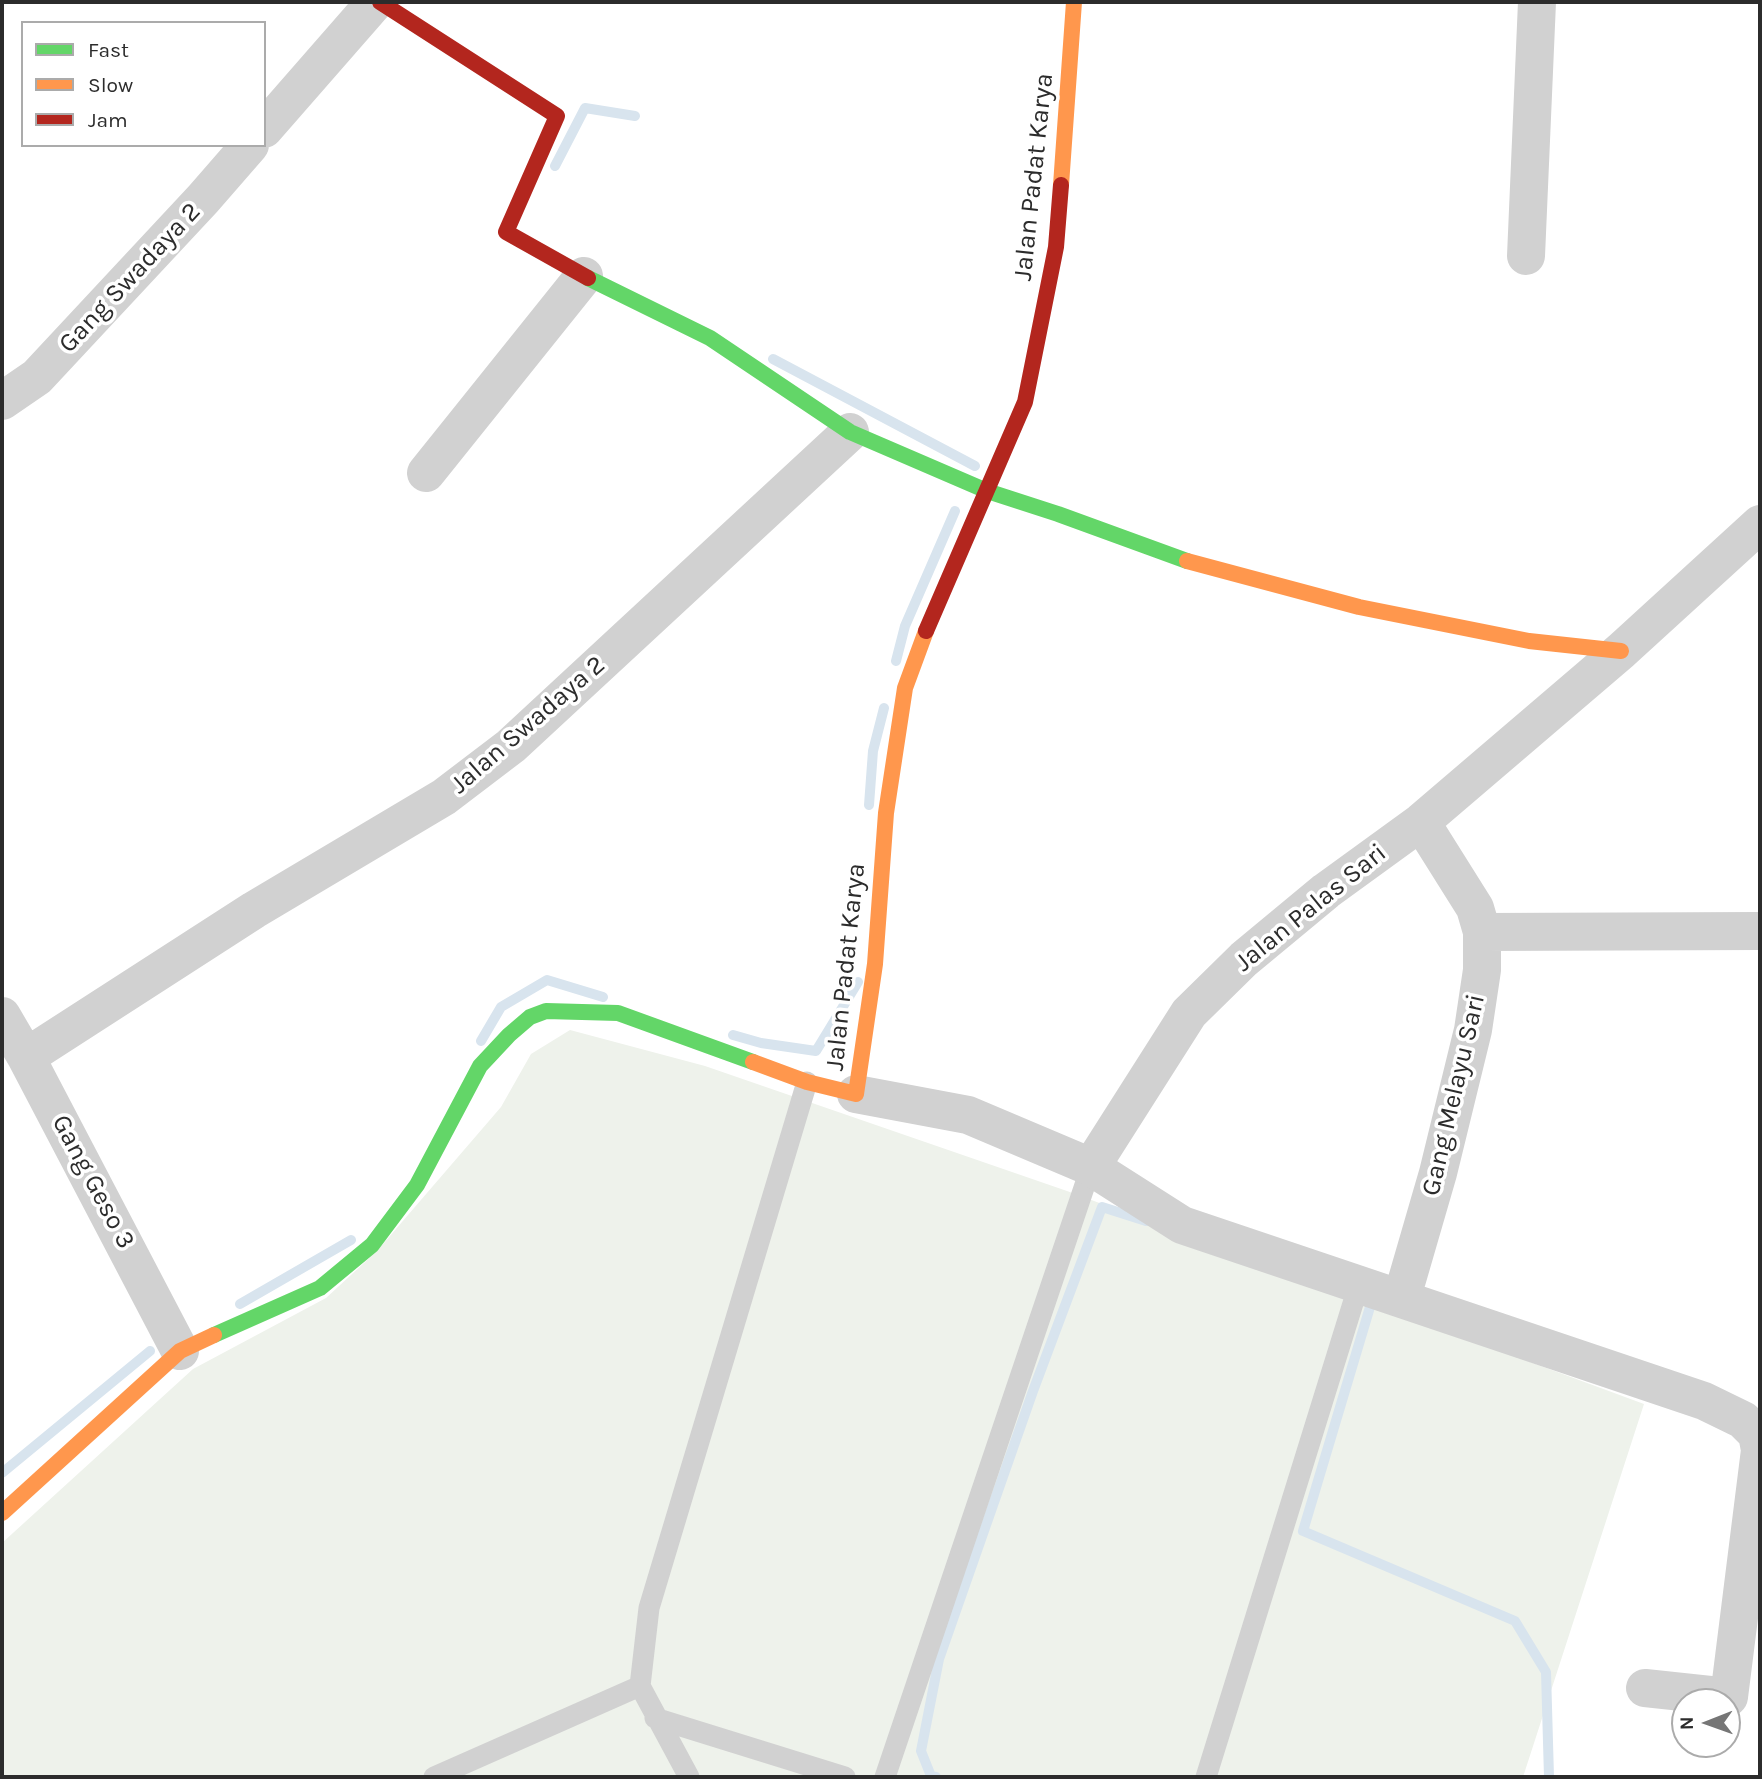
<!DOCTYPE html>
<html>
<head>
<meta charset="utf-8">
<style>
  body { margin:0 }
  #map { position:relative; width:1762px; height:1779px; overflow:hidden; background:#fff; font-family:Karla,sans-serif }
  canvas { display:block }
  .frame { position:absolute; inset:0; border:4px solid #2c2c2c; pointer-events:none }
  .legend { position:absolute; left:21px; top:21px; width:245px; height:126px; box-sizing:border-box; background:#fff; border:2px solid #ababab; margin:0; padding:9px 12px; list-style:none; font-size:21px; color:#2c2c2c }
  .legend li { display:flex; align-items:center; gap:14px; height:35px }
  .legend b { width:35px; border:2px solid #ababab }
  .north { position:absolute; left:1671px; top:1688px; width:70px; height:70px; box-sizing:border-box; background:#fff; border:2px solid #ababab; border-radius:50%; rotate:269deg; font-size:19px; font-weight:700; line-height:28px; text-align:center; color:#2c2c2c }
  .north::after { content:''; display:block; margin:auto; width:24px; height:32px; background:#767676; clip-path:polygon(50% 0,100% 100%,50% 72%,0 100%) }
</style>
</head>
<body>
<div id="map">
<canvas width="1762" height="1779"></canvas>
<div class="frame"></div>
<ul class="legend">
<li><b style="height:9px;background:#63d668"></b>Fast</li>
<li><b style="height:9px;background:#ff974d"></b>Slow</li>
<li><b style="height:9px;background:#b3261e"></b>Jam</li>
</ul>
<div class="north">N</div>
</div>
<script>
const g = document.querySelector('canvas').getContext('2d');
g.lineJoin = 'round';
function fillPath(path, color) { g.fillStyle = color; g.fill(path, 'evenodd'); }
const shape = rows => new Path2D(rows.map(r => 'M' + r).join(''));
function strokePath(path, color, width, dash) { g.strokeStyle = color; g.lineWidth = width; g.lineCap = dash ? 'butt' : 'round'; g.setLineDash(dash || []); g.stroke(path); }
function drawText(font, color, halo, rows, align = 'center') {
  g.font = font + ' Karla,sans-serif'; g.lineWidth = 7; g.setLineDash([]); g.textBaseline = 'middle'; g.strokeStyle = halo; g.fillStyle = color; for (const [text, x, y, turn = 0] of rows) {
    g.save(); g.translate(x, y); g.rotate((+turn || 0) * Math.PI / 180); g.textAlign = isNaN(turn) ? turn : align; if (halo) g.strokeText(text, 0, 0); g.fillText(text, 0, 0); g.restore();
  }
}
fillPath(shape([
  [570,1030,705,1066,1067,1191,1644,1404,1523,1777,2,1777,2,1543,193,1369,326,1298,377,1251,501,1107,531,1054]
]), '#eef2eb');
strokePath(shape([
  [555,166,585,108,635,116],
  [773,359,975,466],
  [896,661,905,626,955,511],
  [869,805,873,751,884,708],
  [733,1035,761,1043,816,1051,858,982],
  [481,1041,501,1007,547,980,603,997],
  [240,1304,351,1240],
  [1370,1307,1303,1531,1515,1621,1546,1672,1549,1777],
  [2,1473,150,1351],
  [936,1777,931,1776,921,1751,939,1659,1033,1391,1102,1207,1146,1221]
]), '#d8e4ee', 10);
strokePath(shape([
  [655,1718,845,1777],
  [434,1777,640,1686],
  [689,1777,640,1686,649,1608,807,1082],
  [885,1777,1091,1167],
  [1206,1777,1359,1284]
]), '#d1d1d1', 21);
strokePath(shape([
  [264,129,375,2],
  [1526,256,1537,2],
  [2,401,37,377,203,199,250,145],
  [426,473,584,276],
  [1482,932,1760,931],
  [2,1016,26,1057,180,1351],
  [26,1057,254,910,444,797,511,746,850,432],
  [856,1094,968,1115,1091,1167,1189,1013,1244,959,1326,891,1421,822,1621,651,1760,524],
  [1091,1167,1182,1225,1704,1401,1743,1420,1757,1434,1760,1450,1729,1697,1645,1688],
  [1402,1297,1438,1173,1473,1030,1482,970,1482,932,1475,908,1421,822]
]), '#d1d1d1', 38);
strokePath(shape([
  [588,278,710,338,850,432,987,491,1058,514,1187,561],
  [214,1335,320,1288,372,1245,417,1185,480,1066,509,1035,530,1017,546,1011,618,1013,753,1062]
]), '#63d668', 16);
strokePath(shape([
  [1061,185,1074,2],
  [1187,561,1359,607,1529,641,1621,651],
  [753,1062,807,1082,856,1094,875,964,886,813,905,688,926,631],
  [2,1513,180,1351,214,1335]
]), '#ff974d', 16);
strokePath(shape([
  [380,2,557,116,506,232,588,278],
  [926,631,1025,402,1056,247,1061,185]
]), '#b3261e', 16);
drawText('26px', '#2c2c2c', '#fff', [
  ["Jalan Padat Karya",1034,177,-84],
  ["Gang Swadaya 2",130,278,-47],
  ["Jalan Swadaya 2",528,725,-41],
  ["Jalan Palas Sari",1311,908,-39],
  ["Jalan Padat Karya",846,967,-84],
  ["Gang Melayu Sari",1454,1095,-77],
  ["Gang Geso 3",93,1182,62]
]);
</script>
</body>
</html>
